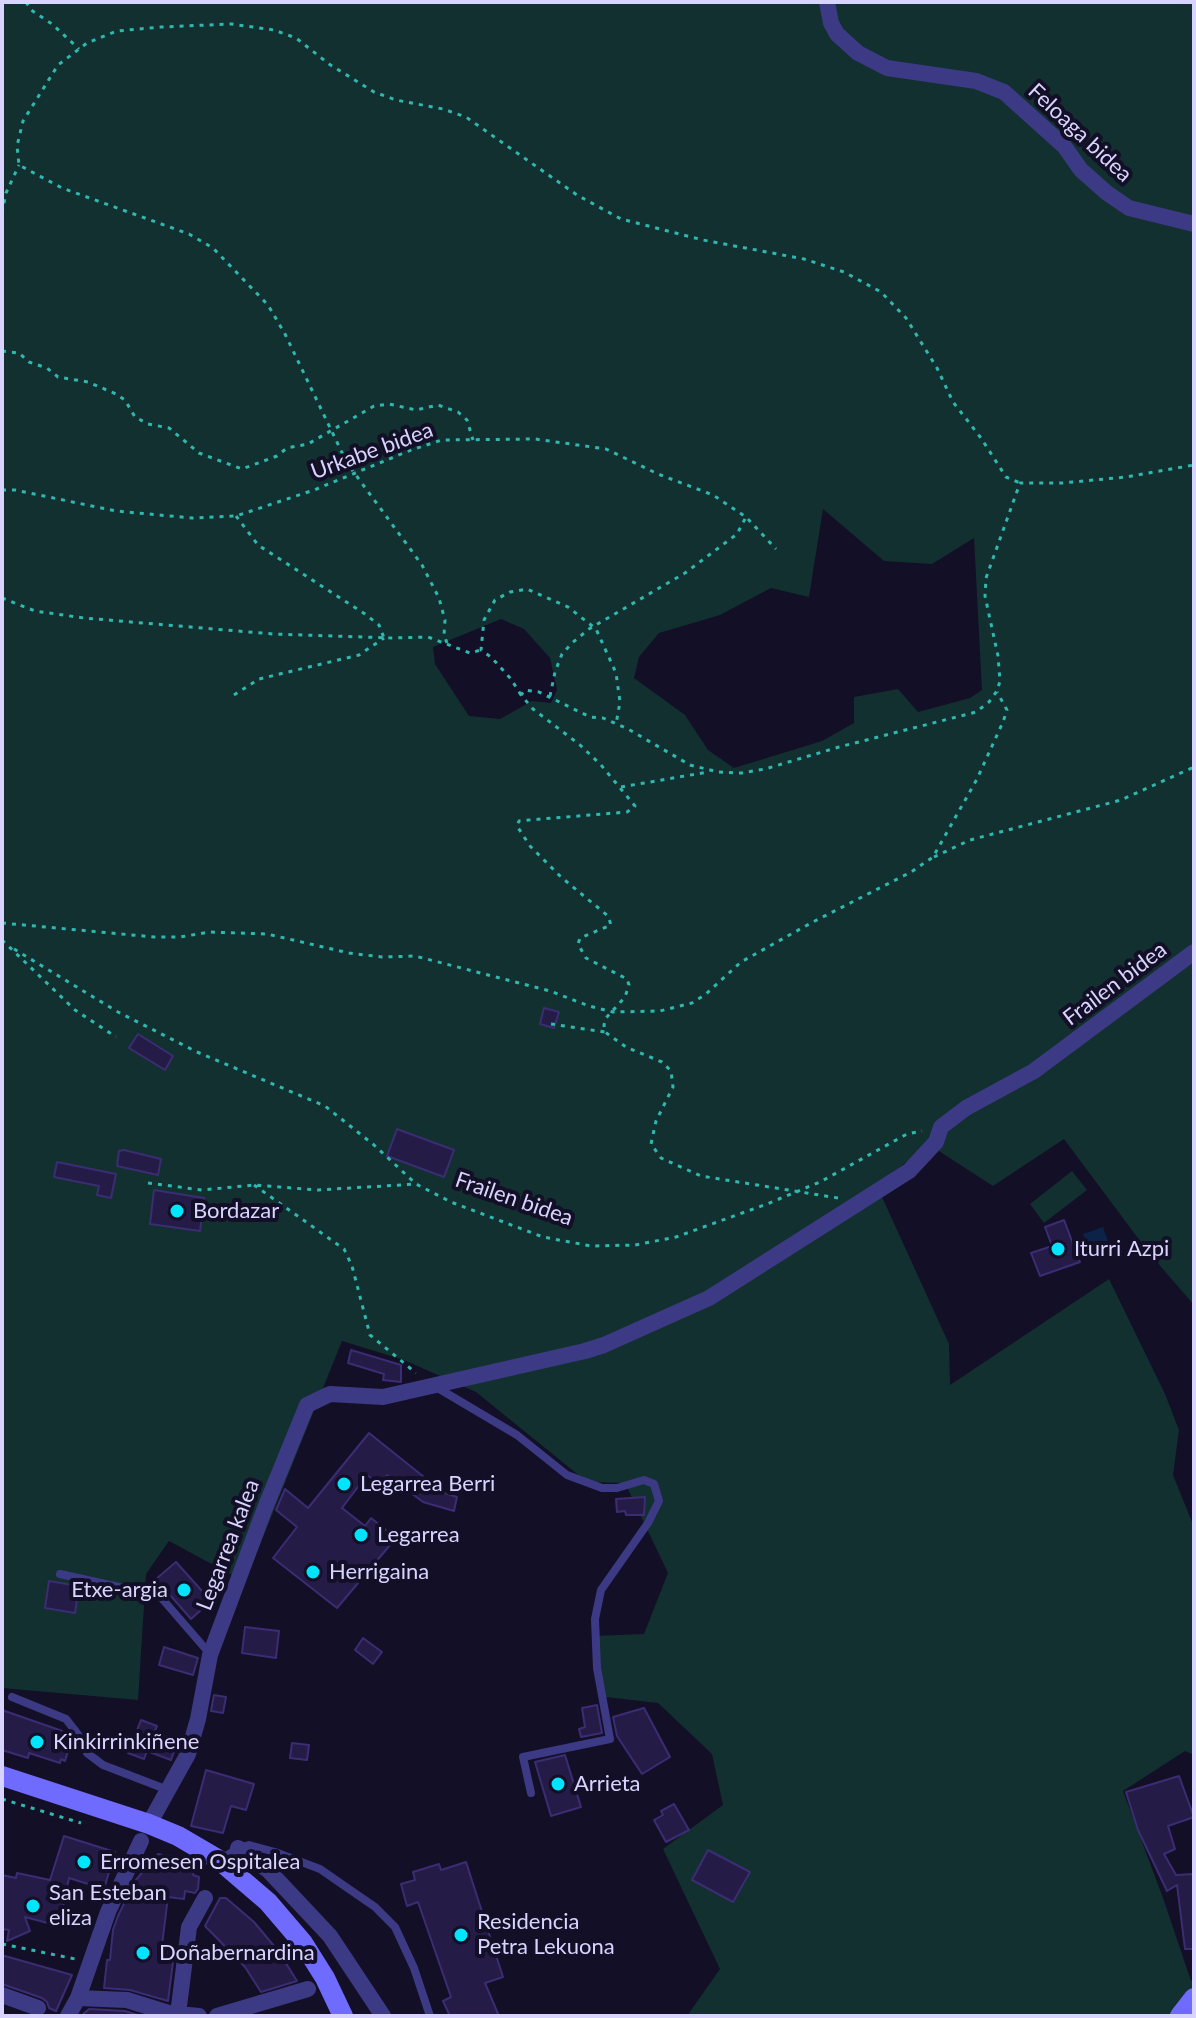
<!DOCTYPE html>
<html>
<head>
<meta charset="utf-8">
<style>
  body { margin:0 }
  #map { position:relative; width:1196px; height:2018px; overflow:hidden; background:#130f26; font-family:Lato,sans-serif }
  canvas { display:block }
  .frame { position:absolute; inset:0; border:4px solid #d9d4ff; pointer-events:none }
</style>
</head>
<body>
<div id="map">
<canvas width="1196" height="2018"></canvas>
<div class="frame"></div>
</div>
<script>
const g = document.querySelector('canvas').getContext('2d');
g.lineJoin = 'round';
function fillPath(path, color) { g.fillStyle = color; g.fill(path, 'evenodd'); }
const shape = rows => new Path2D(rows.map(r => 'M' + r).join(''));
function strokePath(path, color, width, dash) { g.strokeStyle = color; g.lineWidth = width; g.lineCap = dash ? 'butt' : 'round'; g.setLineDash(dash || []); g.stroke(path); }
function drawText(font, color, halo, rows, align = 'center') {
  g.font = font + ' Lato,sans-serif'; g.lineWidth = 8; g.setLineDash([]); g.textBaseline = 'middle'; g.strokeStyle = halo; g.fillStyle = color; for (const [text, x, y, turn = 0] of rows) {
    g.save(); g.translate(x, y); g.rotate((+turn || 0) * Math.PI / 180); g.textAlign = isNaN(turn) ? turn : align; if (halo) g.strokeText(text, 0, 0); g.fillText(text, 0, 0); g.restore();
  }
}
fillPath(shape([
  [2,2,1194,2,1194,1305,1149,1253,1064,1139,993,1186,928,1144,877,1186,949,1344,950,1385,1109,1279,1165,1394,1179,1430,1173,1475,1194,1527,1194,1755,1185,1751,1123,1791,1163,1898,1191,1981,1194,1978,1194,2016,687,2016,720,1969,663,1849,723,1805,712,1754,658,1703,606,1697,593,1636,644,1634,668,1573,625,1483,587,1482,476,1392,404,1360,342,1341,245,1582,169,1541,146,1574,138,1700,2,1688],
  [823,509,884,561,932,564,974,538,982,690,970,698,918,712,898,689,854,697,854,723,822,741,734,768,708,750,685,715,634,678,639,657,659,633,720,615,771,588,809,597],
  [501,619,524,629,550,658,557,690,551,703,532,701,500,719,469,716,435,664,433,647],
  [1072,1171,1087,1190,1044,1223,1030,1204]
]), '#12302f');
fillPath(shape([
  [1103,1227,1108,1241,1088,1249,1083,1234]
]), '#0c2248');
const building = shape([
  [544,1008,559,1012,554,1028,540,1024,544,1008],
  [138,1034,173,1056,165,1070,129,1048,138,1034],
  [397,1129,454,1150,444,1177,387,1156,397,1129],
  [124,1150,161,1159,158,1175,117,1166,119,1151,124,1150],
  [57,1162,116,1174,111,1198,97,1195,99,1186,54,1177,57,1162],
  [154,1190,204,1198,200,1231,150,1224,154,1190],
  [1064,1220,1080,1262,1040,1276,1031,1253,1052,1246,1045,1227,1064,1220],
  [351,1350,401,1365,401,1382,383,1380,384,1374,348,1363,351,1350],
  [369,1433,434,1485,431,1489,457,1497,454,1511,423,1502,387,1475,380,1485,367,1475,342,1508,365,1526,371,1518,396,1538,337,1608,273,1558,297,1527,276,1510,285,1489,308,1508,369,1433],
  [645,1497,644,1515,626,1515,625,1511,617,1512,616,1499,645,1497],
  [176,1562,211,1601,191,1619,156,1579,176,1562],
  [49,1581,79,1586,75,1613,45,1608,49,1581],
  [245,1627,279,1631,276,1658,242,1653,245,1627],
  [363,1638,382,1652,373,1664,355,1650,363,1638],
  [164,1647,198,1658,193,1675,159,1665,164,1647],
  [214,1695,226,1697,223,1713,211,1711,214,1695],
  [597,1705,602,1733,581,1737,579,1729,585,1727,582,1708,597,1705],
  [644,1708,670,1757,642,1774,617,1736,613,1717,644,1708],
  [2,1710,68,1733,72,1738,65,1761,61,1759,60,1763,29,1753,28,1758,2,1750,2,1710],
  [141,1720,157,1726,154,1733,178,1741,171,1760,147,1751,144,1759,128,1753,141,1720],
  [292,1743,309,1745,307,1760,290,1758,292,1743],
  [565,1755,581,1807,551,1816,535,1762,565,1755],
  [206,1770,254,1784,246,1810,231,1806,223,1833,191,1826,206,1770],
  [1179,1776,1194,1817,1168,1826,1175,1849,1164,1854,1176,1875,1194,1874,1194,1949,1185,1949,1177,1885,1167,1891,1138,1830,1126,1792,1179,1776],
  [674,1804,689,1830,666,1842,654,1820,663,1815,661,1811,674,1804],
  [64,1836,115,1852,104,1889,69,1878,59,1926,25,1917,30,1931,7,1941,9,1930,2,1929,2,1875,16,1878,17,1873,50,1880,64,1836],
  [708,1850,750,1872,733,1902,692,1880,708,1850],
  [158,1854,195,1861,193,1875,199,1877,198,1889,195,1893,185,1891,184,1899,168,1897,162,1945,175,1946,168,2001,130,1990,104,1988,107,1960,110,1960,113,1930,118,1916,135,1881,158,1854],
  [466,1862,503,1977,485,1983,499,2016,450,2016,443,2001,451,1997,418,1902,407,1906,401,1884,415,1880,413,1872,439,1864,441,1870,466,1862],
  [220,1898,226,1898,254,1922,279,1952,297,1981,261,1992,245,1967,205,1926,220,1898],
  [5,1956,72,1975,56,2011,49,2008,47,2002,42,1998,2,1984,2,1957,5,1956],
  [89,2009,125,2011,141,2016,81,2016,89,2009]
]);
fillPath(building, '#241b47');
strokePath(building, '#3b2d73', 2);
strokePath(shape([
  [26,2,31,10,52,24,79,49],
  [2,213,6,193,19,165],
  [2,351,19,353,29,362,47,368,58,377,88,382,116,394,125,400,135,417,148,424,169,428,199,453,242,469,277,456,287,448,308,444,374,406,389,404,416,410,438,405,458,412,467,420,473,440],
  [2,490,15,490,116,511,192,518,236,516,314,490,411,450,442,440,535,439,606,449,658,474,713,495,746,517,776,549],
  [236,516,258,545,365,614,379,625,384,638],
  [2,598,35,611,84,618,273,634,392,638,428,637,470,653,481,650],
  [447,643,444,635,445,620,439,598,422,565,347,463,285,334,268,305,213,248,189,234,62,188,19,165,17,146,23,121,58,65,87,43,117,31,161,27,231,24,274,30,296,38,329,64,374,92,396,100,443,109,466,117,577,195,621,219,703,240,804,259,844,272,881,292,906,318,937,368,953,402,981,438,1006,477,1020,483],
  [234,695,259,679,359,655,384,638],
  [521,695,511,679,491,657,481,650,484,620,495,600,510,592,527,589,568,607,596,629,616,673,620,702,616,724],
  [550,696,555,672,562,654,572,643,589,629,685,573,737,534,746,517],
  [621,787,708,772],
  [934,857,970,840,1121,800,1194,767],
  [2,923,154,937,180,937,210,932,267,934,349,953,382,957,415,956,550,991,589,1006,613,1012,660,1011,692,1003,706,994,741,962,811,923,911,872,933,857,977,779,1003,722,1007,710,997,692],
  [2,940,75,1010,116,1037],
  [14,949,118,1012,197,1052,325,1106,374,1145,415,1183],
  [551,1024,605,1032],
  [148,1183,202,1190,254,1185,318,1190,416,1184,451,1202,543,1237,591,1246,635,1245,676,1237,767,1204,820,1182,907,1134,922,1131],
  [254,1185,344,1249,352,1266,370,1335,416,1373],
  [838,1198,701,1176,661,1158,651,1144,656,1121,673,1087,671,1071,662,1062,626,1047,605,1032,604,1025,606,1018,625,997,629,985,627,979,586,958,578,944,580,938,611,925,608,916,561,877,530,846,517,826,519,821,529,820,627,812,635,806,601,765,580,745,533,709,521,695,525,690,539,692,590,717,603,718,628,729,690,765,718,772,741,773,765,769,839,747,976,712,989,702,997,691,1000,681,998,656,985,596,986,578,1020,483,1062,483,1126,477,1194,465],
  [2,1799,81,1823],
  [2,1944,75,1959]
]), '#2fb8b0', 3, [4, 6]);
strokePath(shape([
  [436,1387,517,1435,567,1475,602,1488,617,1488,644,1480,654,1484,659,1501,648,1523,601,1590,595,1619,597,1668,610,1739,523,1757,531,1793],
  [60,1574,137,1591],
  [152,1587,210,1654],
  [12,1697,66,1719,80,1737,87,1753,103,1765,168,1790],
  [220,1860,238,1848,249,1845,275,1852,320,1869,375,1907,395,1927,414,1968,430,2016]
]), '#3d3a85', 8);
strokePath(shape([
  [827,2,831,23,837,34,858,53,887,68,976,81,1004,92,1064,146,1081,170,1107,193,1129,208,1194,224],
  [149,1824,188,1754,198,1719,210,1655,265,1508,307,1405,330,1394,383,1397,585,1351,604,1345,709,1298,909,1171,936,1142,941,1127,966,1108,1034,1071,1194,952],
  [238,1848,268,1870,330,1936,383,2016],
  [2,1995,38,2008],
  [78,1998,127,2000,178,2016],
  [68,2016,78,1998,108,1912,141,1841],
  [199,2016,178,2014,189,1927,205,1898],
  [217,2016,308,1989]
]), '#3d3a85', 16);
strokePath(shape([
  [2,1776,149,1824,178,1836,219,1860,268,1902,303,1943,325,1978,343,2016],
  [1180,2016,1194,1998]
]), '#6f6bff', 20);
for (const [x, y, r, color] of [
  [177,1211,8,"#00e5ff"],
  [1058,1249,8,"#00e5ff"],
  [344,1484,8,"#00e5ff"],
  [361,1535,8,"#00e5ff"],
  [313,1572,8,"#00e5ff"],
  [184,1590,8,"#00e5ff"],
  [37,1742,8,"#00e5ff"],
  [558,1784,8,"#00e5ff"],
  [84,1862,8,"#00e5ff"],
  [33,1906,8,"#00e5ff"],
  [461,1935,8,"#00e5ff"],
  [143,1953,8,"#00e5ff"]
]) { const dot = new Path2D(); dot.arc(x, y, r, 0, 2 * Math.PI); g.fillStyle = color; g.fill(dot); strokePath(dot, '#130f26', 3); }
drawText('22px', '#d9d4ff', '#130f26', [
  ["Feloaga bidea",1080,133,43],
  ["Urkabe bidea",372,451,-20],
  ["Frailen bidea",1115,984,-37],
  ["Frailen bidea",514,1199,19],
  ["Legarrea kalea",228,1545,-69]
]);
drawText('22px', '#d9d4ff', '#130f26', [
  ["Bordazar",193,1211],
  ["Iturri Azpi",1074,1249],
  ["Legarrea Berri",360,1484],
  ["Legarrea",377,1535],
  ["Herrigaina",329,1572],
  ["Etxe-argia",168,1590,"right"],
  ["Kinkirrinkiñene",53,1742],
  ["Arrieta",574,1784],
  ["Erromesen Ospitalea",100,1862],
  ["San Esteban",49,1893],
  ["eliza",49,1918],
  ["Residencia",477,1922],
  ["Petra Lekuona",477,1947],
  ["Doñabernardina",159,1953]
], 'left');
</script>
</body>
</html>
